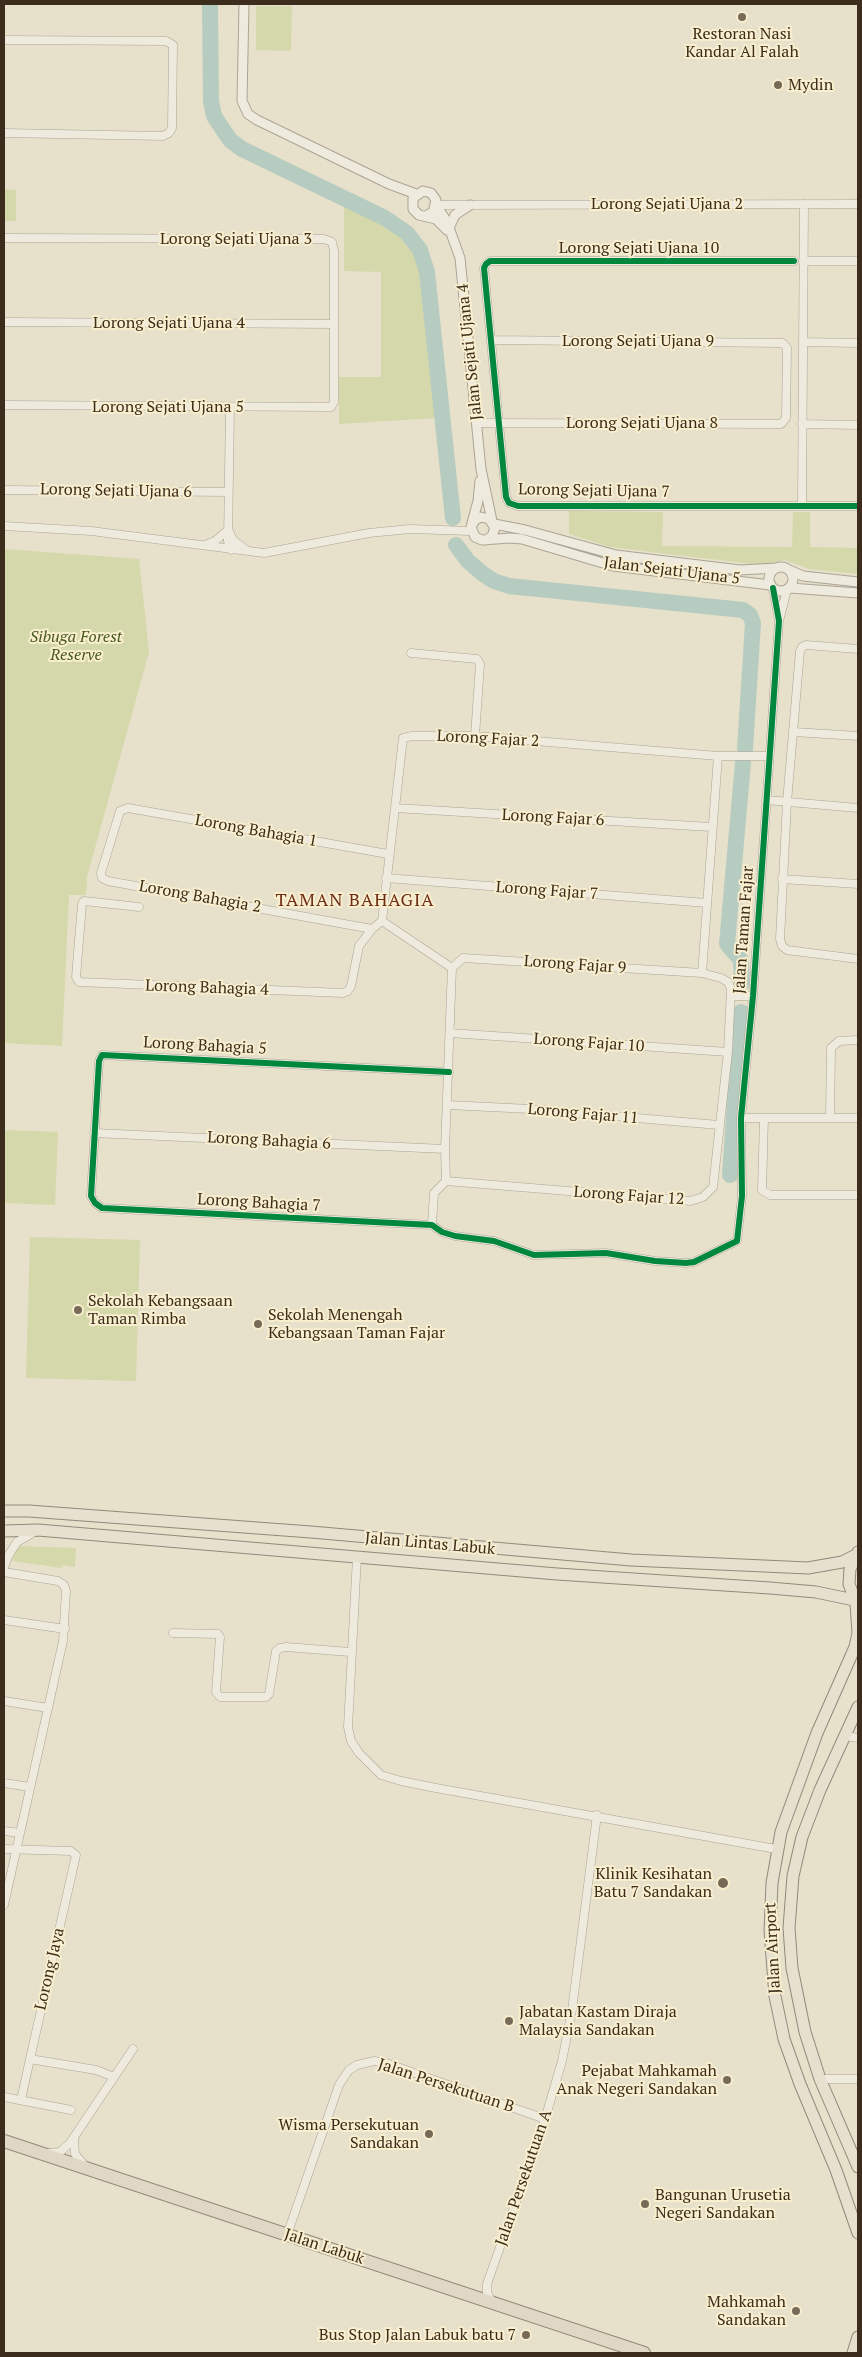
<!DOCTYPE html>
<html>
<head>
<meta charset="utf-8">
<style>
  body { margin:0 }
  #map { position:relative; width:862px; height:2357px; overflow:hidden; background:#e7e0ca; font-family:"PT Serif",serif }
  canvas { display:block }
  .frame { position:absolute; inset:0; border:5px solid #3b2c1b; pointer-events:none }
</style>
</head>
<body>
<div id="map">
<canvas width="862" height="2357"></canvas>
<div class="frame"></div>
</div>
<script>
const g = document.querySelector('canvas').getContext('2d');
g.lineJoin = 'round';
function fillPath(path, color) { g.fillStyle = color; g.fill(path, 'evenodd'); }
const shape = rows => new Path2D(rows.map(r => 'M' + r).join(''));
function strokePath(path, color, width, dash) { g.strokeStyle = color; g.lineWidth = width; g.lineCap = dash ? 'butt' : 'round'; g.setLineDash(dash || []); g.stroke(path); }
function drawText(font, color, halo, rows, align = 'center') {
  g.font = font + ' "PT Serif",serif'; g.lineWidth = 4; g.setLineDash([]); g.textBaseline = 'middle'; g.strokeStyle = halo; g.fillStyle = color; for (const [text, x, y, turn = 0] of rows) {
    g.save(); g.translate(x, y); g.rotate((+turn || 0) * Math.PI / 180); g.textAlign = isNaN(turn) ? turn : align; if (halo) g.strokeText(text, 0, 0); g.fillText(text, 0, 0); g.restore();
  }
}
fillPath(shape([
  [256,6,292,6,291,51,256,50],
  [4,189,16,190,16,221,4,221],
  [344,203,388,226,411,247,418,261,423,275,436,418,339,424,339,377,381,377,381,272,344,271],
  [569,511,663,512,662,546,792,547,793,512,810,512,810,547,858,548,858,574,809,569,785,560,761,565,610,547,569,534],
  [4,549,139,559,149,652,87,877,86,895,69,895,62,1046,4,1043],
  [4,1130,58,1132,55,1205,4,1203],
  [30,1237,140,1240,136,1381,26,1378],
  [17,1546,76,1548,75,1567,62,1565,62,1568,12,1561]
]), '#d5d8ab');
strokePath(shape([
  [210,4,211,101,214,116,230,140,242,149,385,218,407,233,420,250,427,272,453,518],
  [456,545,468,561,483,574,494,581,509,586,743,610,750,615,753,623,745,749],
  [742,983,741,960,727,944,743,763],
  [730,1175,741,1012]
]), '#b7ccc0', 16);
const minor = shape([
  [4,40,166,41,173,45,172,128,169,133,163,136,4,133],
  [436,205,858,204],
  [4,238,324,239,332,242,334,251,334,402,331,407,4,405],
  [794,261,490,261,486,264,484,268,506,497,509,503,518,506,858,506],
  [803,261,858,261],
  [4,322,334,324],
  [803,342,858,343],
  [230,407,228,541,231,550],
  [478,423,781,424,786,418,787,348,783,343,491,340],
  [802,424,858,425],
  [4,490,228,492],
  [802,506,804,204],
  [4,526,91,531,264,553,369,533,410,529,471,531],
  [229,531,233,540,246,550],
  [205,545,215,541,228,530],
  [780,617,787,590],
  [858,649,806,645,802,647,800,651,787,802,780,939,782,946,787,950,858,959],
  [411,653,477,659,480,664,475,736],
  [794,732,858,736],
  [766,800,858,808],
  [395,808,711,827],
  [386,878,707,903],
  [782,879,858,884],
  [139,907,84,901,82,904,76,977,79,982,343,993,348,991,351,986,359,946,372,929,382,921,403,738,412,736,475,736,718,756,769,756],
  [382,921,452,968],
  [372,929,108,881,102,878,101,873,120,811,128,808,388,854],
  [702,973,718,756],
  [731,996,753,996],
  [450,1033,728,1052],
  [449,1072,102,1055,99,1061,91,1196,95,1203,102,1208,432,1225,442,1232,455,1236,494,1241,534,1255,606,1253,655,1261,686,1263,694,1262,737,1241,742,1196,741,1118,753,996,779,621,773,588],
  [448,1105,530,1109,719,1125],
  [741,1118,858,1118],
  [764,1118,762,1190,770,1195,858,1195],
  [830,1118,831,1048,839,1041,858,1040],
  [94,1133,445,1149],
  [446,1181,445,1149,452,968],
  [432,1225,434,1193,446,1181,690,1201,703,1197,713,1187,728,1052,731,989,728,982,721,978,702,973,463,958,452,968],
  [357,1557,348,1727,351,1741,359,1753,381,1775,401,1781,436,1788,776,1849],
  [4,1568,8,1556,17,1542,34,1532],
  [4,1572,58,1581,64,1585,66,1591,63,1641,4,1905],
  [4,1620,65,1629],
  [173,1633,218,1634,220,1637,216,1692,220,1697,266,1697,269,1694,276,1651,280,1648,286,1647,350,1652],
  [4,1701,48,1708],
  [846,1736,858,1738],
  [4,1783,30,1787],
  [4,1831,20,1833],
  [4,1849,71,1851,76,1855,30,2059,96,2070,114,2077],
  [820,2079,858,2079],
  [4,2097,71,2110],
  [21,2100,30,2059],
  [74,2139,75,2154,85,2166],
  [48,2153,60,2152,70,2143,133,2049],
  [286,2238,339,2085,349,2070,357,2065,374,2061,386,2063,545,2119],
  [492,2302,487,2293,487,2284,545,2119,562,2061,572,2010,597,1815]
]);
const tertiary = shape([
  [244,4,242,101,248,114,257,120,389,184,416,194],
  [436,205,447,222,460,258,481,469,492,521],
  [426,216,433,212,436,200,431,193,423,191,413,198,413,209,419,215,436,219,447,230],
  [449,228,455,215,470,205],
  [472,523,478,501,480,481],
  [494,524,525,530,616,555,740,570,777,568],
  [486,540,492,536,495,528,489,519,481,517,475,520,471,527,475,537,482,540,510,538,522,539,613,566,770,585],
  '769 579a12 12 0 1 1 24 0a12 12 0 1 1-24 0Z',
  [789,570,803,576,858,582],
  [790,588,858,593]
]);
const primary = shape([
  [4,1511,29,1511,311,1532,631,1560,808,1568,842,1562,856,1555],
  [4,1531,38,1530,557,1574,770,1588,816,1592,854,1600],
  [856,1604,858,1633,855,1647,817,1733,781,1832,772,1883,770,1931,775,1996,784,2039,800,2084,836,2170,858,2233],
  [857,1605,849,1584,850,1569,858,1552],
  [858,1707,820,1790,802,1837,793,1876,789,1928,792,1968,805,2032,820,2079,858,2167],
  [853,2353,858,2337]
]);
const trunk = shape([
  [4,2141,644,2353]
]);
strokePath(minor, '#aca494', 9);
strokePath(tertiary, '#aca494', 11);
strokePath(primary, '#91897b', 13);
strokePath(trunk, '#91897b', 14);
strokePath(minor, '#eeeade', 8);
strokePath(tertiary, '#eeeade', 9);
strokePath(primary, '#e6e0ce', 11);
strokePath(trunk, '#e0d8c4', 12);
strokePath(shape([
  [794,261,490,261,486,264,484,268,506,497,509,503,518,506,858,506],
  [449,1072,102,1055,99,1061,91,1196,95,1203,102,1208,432,1225,442,1232,455,1236,494,1241,534,1255,606,1253,655,1261,686,1263,694,1262,737,1241,742,1196,741,1118,753,996,779,621,773,588]
]), '#00873e', 6);
for (const [x, y, r, color] of [
  [742,17,5,"#776b58"],
  [778,85,5,"#776b58"],
  [78,1310,5,"#776b58"],
  [258,1324,5,"#776b58"],
  [723,1883,6,"#776b58"],
  [509,2021,5,"#776b58"],
  [727,2080,5,"#776b58"],
  [429,2134,5,"#776b58"],
  [645,2204,5,"#776b58"],
  [796,2311,5,"#776b58"],
  [526,2335,5,"#776b58"]
]) { const dot = new Path2D(); dot.arc(x, y, r, 0, 2 * Math.PI); g.fillStyle = color; g.fill(dot); strokePath(dot, '#f9efcf', 2); }
drawText('16px', '#3b2c1b', '#f9efcf', [
  ["Restoran Nasi",742,34,"center"],
  ["Kandar Al Falah",742,52,"center"],
  ["Mydin",788,85],
  ["Sekolah Kebangsaan",88,1301],
  ["Taman Rimba",88,1319],
  ["Sekolah Menengah",268,1315],
  ["Kebangsaan Taman Fajar",268,1333],
  ["Klinik Kesihatan",712,1874,"right"],
  ["Batu 7 Sandakan",712,1892,"right"],
  ["Jabatan Kastam Diraja",519,2012],
  ["Malaysia Sandakan",519,2030],
  ["Pejabat Mahkamah",717,2071,"right"],
  ["Anak Negeri Sandakan",717,2089,"right"],
  ["Wisma Persekutuan",419,2125,"right"],
  ["Sandakan",419,2143,"right"],
  ["Bangunan Urusetia",655,2195],
  ["Negeri Sandakan",655,2213],
  ["Mahkamah",786,2302,"right"],
  ["Sandakan",786,2320,"right"],
  ["Bus Stop Jalan Labuk batu 7",516,2335,"right"]
], 'left');
drawText('16px', '#3b2c1b', '#f9efcf', [
  ["Lorong Sejati Ujana 2",667,204],
  ["Lorong Sejati Ujana 3",236,239],
  ["Lorong Sejati Ujana 10",639,248],
  ["Lorong Sejati Ujana 4",169,323],
  ["Lorong Sejati Ujana 9",638,341],
  ["Jalan Sejati Ujana 4",470,352,-96],
  ["Lorong Sejati Ujana 5",168,407],
  ["Lorong Sejati Ujana 8",642,423],
  ["Lorong Sejati Ujana 6",116,491,1],
  ["Lorong Sejati Ujana 7",594,491,1],
  ["Jalan Sejati Ujana 5",672,571,7],
  ["Lorong Fajar 2",488,739,3],
  ["Lorong Fajar 6",553,818,3],
  ["Lorong Bahagia 1",256,831,10],
  ["Lorong Fajar 7",547,891,4],
  ["Lorong Bahagia 2",200,897,10],
  ["Jalan Taman Fajar",744,930,-86],
  ["Lorong Fajar 9",575,965,4],
  ["Lorong Bahagia 4",207,988,2],
  ["Lorong Fajar 10",589,1043,4],
  ["Lorong Bahagia 5",205,1046,3],
  ["Lorong Fajar 11",583,1114,5],
  ["Lorong Bahagia 6",269,1141,3],
  ["Lorong Fajar 12",629,1196,4],
  ["Lorong Bahagia 7",259,1203,3],
  ["Jalan Lintas Labuk",430,1544,5],
  ["Jalan Airport",773,1948,-93],
  ["Lorong Jaya",50,1969,-77],
  ["Jalan Persekutuan B",446,2086,18],
  ["Jalan Persekutuan A",524,2178,-71],
  ["Jalan Labuk",324,2247,18]
]);
drawText('italic 16px', '#485a1f', '#f9efcf', [
  ["Sibuga Forest",76,637],
  ["Reserve",76,655]
]);
g.letterSpacing = '1px';
drawText('18px', '#6d2c15', '#f9efcf', [
  ["TAMAN BAHAGIA",355,901]
]);
g.letterSpacing = '0px';
</script>
</body>
</html>
